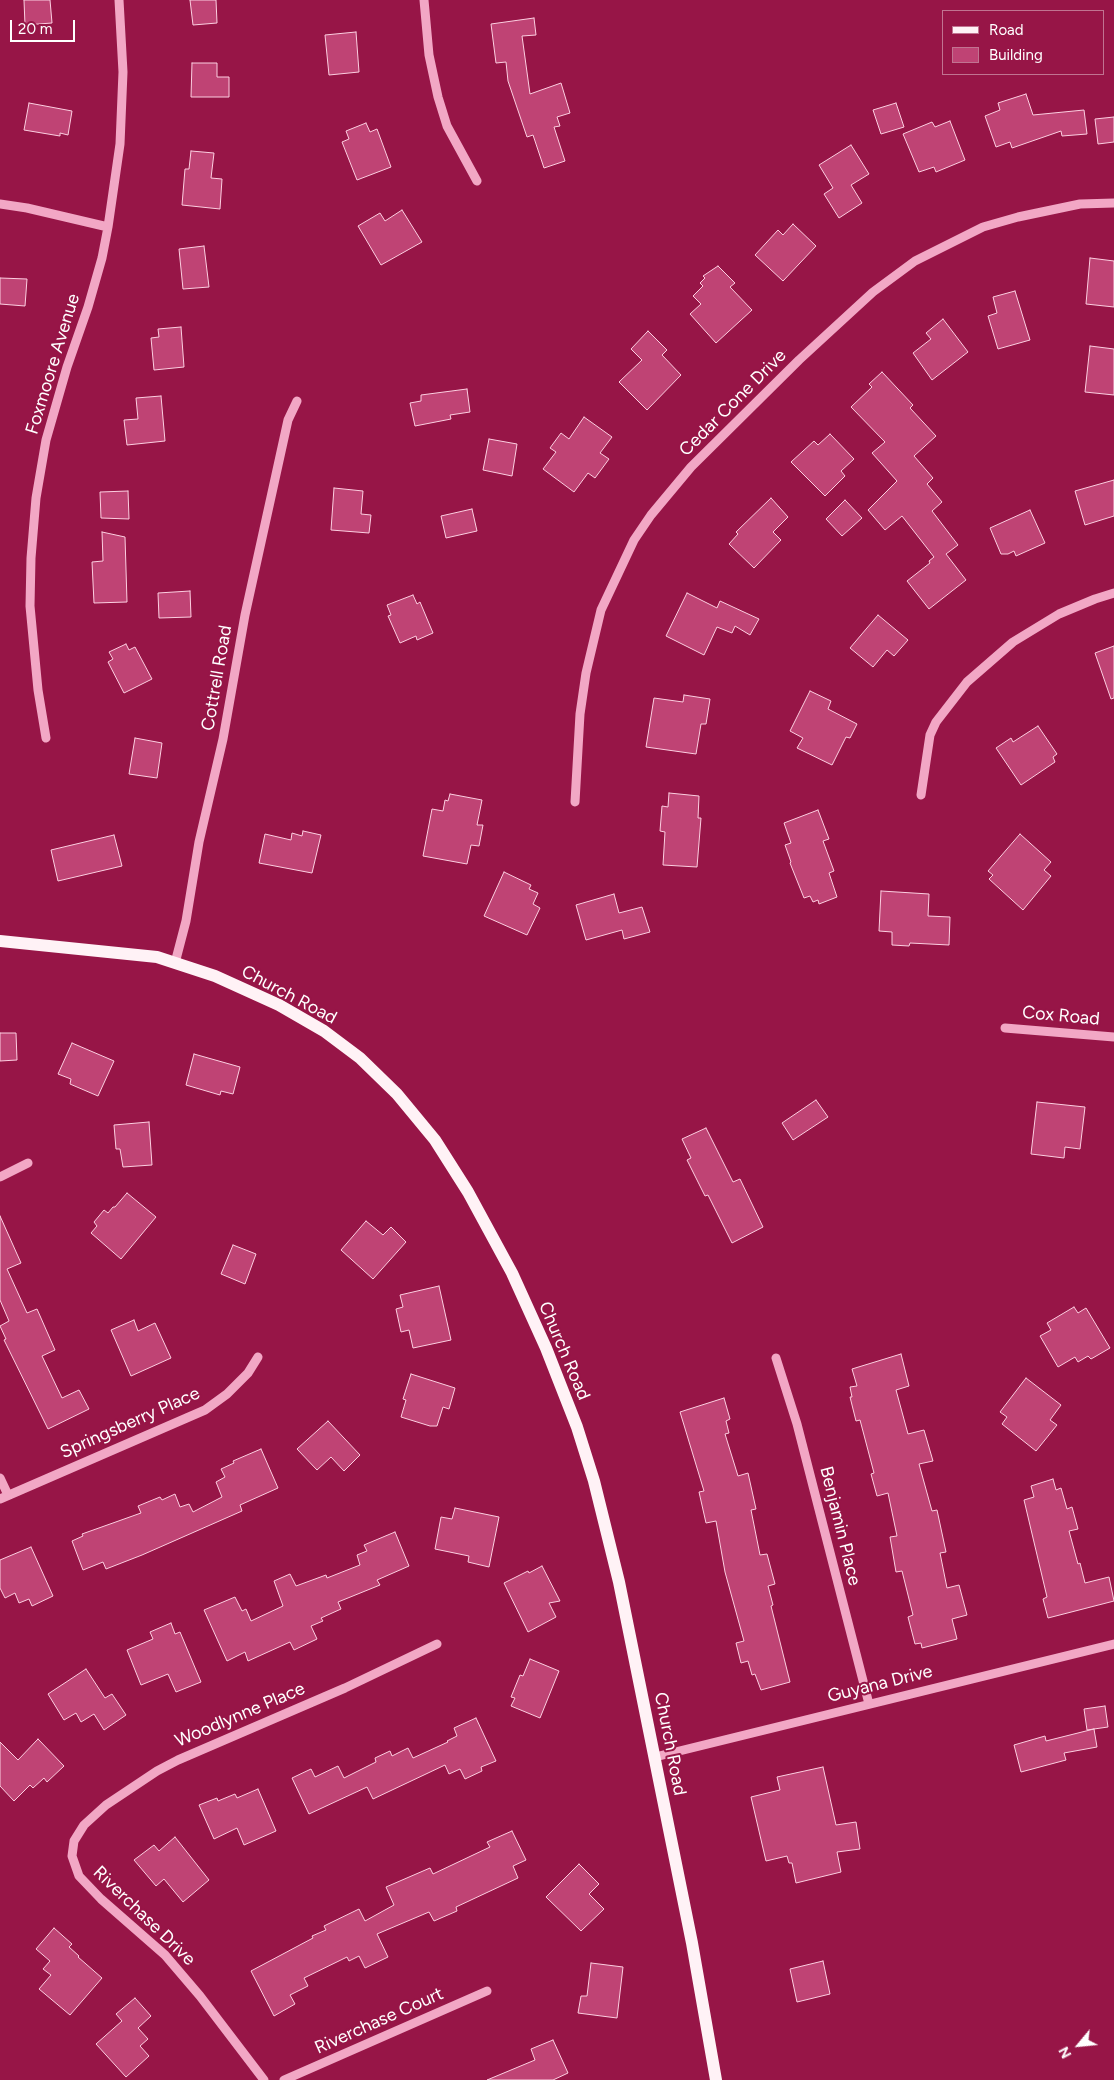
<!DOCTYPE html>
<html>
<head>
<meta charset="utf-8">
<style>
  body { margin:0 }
  #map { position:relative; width:1114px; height:2080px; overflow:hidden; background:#971547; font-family:Figtree,sans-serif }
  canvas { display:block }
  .legend { position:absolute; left:942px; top:10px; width:162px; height:65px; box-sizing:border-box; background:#971547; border:1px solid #c17391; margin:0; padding:6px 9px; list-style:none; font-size:15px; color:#fff }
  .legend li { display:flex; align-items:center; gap:10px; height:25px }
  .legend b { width:25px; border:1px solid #c17391 }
  .north { position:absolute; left:1054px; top:2020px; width:50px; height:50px; -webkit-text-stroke:4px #971547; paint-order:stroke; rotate:242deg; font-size:14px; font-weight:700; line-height:20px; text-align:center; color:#fff }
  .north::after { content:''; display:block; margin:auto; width:18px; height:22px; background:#fff; clip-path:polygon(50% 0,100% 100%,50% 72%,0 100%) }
  .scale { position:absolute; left:10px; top:20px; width:65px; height:22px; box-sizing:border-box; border:2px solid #fff; border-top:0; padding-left:6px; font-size:15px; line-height:18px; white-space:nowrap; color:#fff; -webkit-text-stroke:4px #971547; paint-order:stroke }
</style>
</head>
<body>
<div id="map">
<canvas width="1114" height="2080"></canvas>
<ul class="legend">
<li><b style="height:6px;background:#fff2f6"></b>Road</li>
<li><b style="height:14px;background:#bf4374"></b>Building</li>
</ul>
<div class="north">N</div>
<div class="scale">20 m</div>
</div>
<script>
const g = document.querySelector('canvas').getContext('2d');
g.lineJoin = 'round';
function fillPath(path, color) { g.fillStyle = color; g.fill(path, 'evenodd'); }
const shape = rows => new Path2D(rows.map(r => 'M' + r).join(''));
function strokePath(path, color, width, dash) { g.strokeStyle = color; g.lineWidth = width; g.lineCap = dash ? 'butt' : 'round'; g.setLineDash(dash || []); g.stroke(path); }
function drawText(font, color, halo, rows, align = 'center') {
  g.font = font + ' Figtree,sans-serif'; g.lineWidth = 4; g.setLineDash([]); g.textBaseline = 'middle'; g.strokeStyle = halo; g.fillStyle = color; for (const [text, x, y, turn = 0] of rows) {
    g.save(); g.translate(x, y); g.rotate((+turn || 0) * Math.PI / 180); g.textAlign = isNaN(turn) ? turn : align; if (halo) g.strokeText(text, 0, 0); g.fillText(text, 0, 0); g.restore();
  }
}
const building = shape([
  [24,0,50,0,52,23,25,25,24,0],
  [190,0,216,0,217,23,193,25,190,0],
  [534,18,536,35,522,36,530,94,561,83,570,113,557,117,560,126,554,127,565,161,544,168,533,135,527,137,508,81,506,62,496,63,491,24,534,18],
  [356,32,359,72,329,75,325,35,356,32],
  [192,63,217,63,217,77,229,77,229,97,191,97,192,63],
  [1026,94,1033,115,1084,110,1087,134,1062,136,1061,131,1012,148,1010,142,996,147,985,116,1000,110,998,103,1026,94],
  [29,103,72,111,68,135,60,133,60,136,24,130,29,103],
  [896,103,904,127,881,134,873,110,896,103],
  [1114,117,1114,142,1098,144,1095,119,1114,117],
  [950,121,965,160,936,172,934,167,919,172,903,134,932,122,935,127,950,121],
  [366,123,370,132,377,129,391,167,357,180,342,142,349,139,346,131,366,123],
  [851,145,869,174,851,185,862,203,839,218,824,194,833,188,819,165,851,145],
  [191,151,214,153,211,178,222,179,220,209,182,205,185,169,189,169,191,151],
  [402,210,422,242,381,265,358,226,380,213,385,221,402,210],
  [793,224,816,246,783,281,755,255,778,230,783,235,793,224],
  [204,246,209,287,183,289,179,249,204,246],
  [1090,258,1114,261,1114,307,1086,304,1090,258],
  [718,266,735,283,730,287,752,310,716,343,690,314,701,304,693,296,703,286,700,283,705,278,703,276,718,266],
  [0,278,27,279,25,306,0,304,0,278],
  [1015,291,1030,340,998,349,988,316,997,313,993,297,1015,291],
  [943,319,968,352,932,380,913,353,931,339,926,333,943,319],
  [181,327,184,367,154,370,151,338,159,337,158,329,181,327],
  [648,331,667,350,662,355,681,375,647,410,619,382,642,360,631,349,648,331],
  [1090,346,1114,349,1114,395,1085,392,1090,346],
  [882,372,913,405,910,408,936,436,914,456,933,478,927,484,942,502,932,511,958,545,946,554,966,580,929,609,907,581,930,563,929,561,934,557,902,516,885,530,868,510,897,481,872,453,885,442,851,407,872,387,869,384,882,372],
  [467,389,470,412,450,415,451,419,415,426,410,403,421,401,421,395,467,389],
  [161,396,165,441,127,445,124,420,138,419,136,398,161,396],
  [584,417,612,437,600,453,609,459,595,478,588,473,574,492,543,469,556,452,550,448,561,433,569,439,584,417],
  [830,434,854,459,841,471,845,476,825,496,791,462,814,441,818,445,830,434],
  [489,439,517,444,512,476,483,470,489,439],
  [1114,480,1114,516,1085,525,1075,491,1114,480],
  [334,488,363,491,361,514,371,515,369,533,331,530,334,488],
  [128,491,129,519,101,518,100,492,128,491],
  [771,498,788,517,773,532,781,540,754,568,729,544,738,534,736,532,771,498],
  [845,500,862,518,842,536,826,519,845,500],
  [472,509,477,531,446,538,441,516,472,509],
  [1030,510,1045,543,1016,556,1014,551,1008,554,1001,554,990,528,1030,510],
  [102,532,125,537,127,602,94,603,92,562,103,561,102,532],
  [190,591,191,617,159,618,158,593,190,591],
  [687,593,717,608,720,601,759,619,750,635,735,626,732,633,717,627,704,655,666,636,687,593],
  [413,595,417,604,420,602,433,633,417,640,416,636,400,643,388,616,391,615,387,605,413,595],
  [878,615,908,640,894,656,887,650,873,667,850,648,878,615],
  [126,644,129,650,135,647,152,679,124,693,108,662,113,659,109,652,126,644],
  [1114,646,1114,698,1111,699,1095,653,1114,646],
  [810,691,831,701,828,709,857,724,850,738,846,737,832,765,797,748,803,738,790,731,810,691],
  [684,695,710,699,706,724,701,724,696,754,646,747,654,698,683,702,684,695],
  [1038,726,1057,754,1053,757,1055,762,1021,785,996,748,1011,738,1013,742,1038,726],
  [135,738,162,743,157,778,129,774,135,738],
  [669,793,699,796,698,818,701,818,697,867,663,865,665,832,660,831,662,806,668,807,669,793],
  [450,794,482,800,477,825,483,825,479,846,471,845,467,864,423,856,432,809,443,811,445,800,448,801,450,794],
  [818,810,829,839,823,841,834,871,829,873,837,897,819,904,818,900,813,902,810,896,804,898,790,863,791,862,785,845,791,843,784,823,818,810],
  [303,831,321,835,312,873,259,863,265,834,291,840,292,833,302,836,303,831],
  [1020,834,1051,862,1044,870,1051,876,1023,910,989,879,993,875,988,871,1020,834],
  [114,835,122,866,58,881,51,850,114,835],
  [504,872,531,885,529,889,538,893,533,904,540,908,527,935,484,916,504,872],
  [881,891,929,894,928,916,950,917,949,945,910,943,909,946,892,945,892,932,879,931,881,891],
  [614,894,619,913,642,907,650,932,624,939,622,930,586,940,576,905,614,894],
  [0,1033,16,1033,17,1060,0,1061,0,1033],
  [72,1043,114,1061,98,1096,70,1084,71,1079,58,1074,72,1043],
  [194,1054,240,1067,233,1094,221,1091,220,1095,186,1085,194,1054],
  [816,1100,828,1117,793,1140,782,1123,816,1100],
  [1037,1102,1085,1107,1080,1149,1065,1147,1064,1158,1031,1154,1037,1102],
  [149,1122,152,1165,123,1167,120,1149,116,1149,114,1125,149,1122],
  [706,1128,733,1182,740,1179,763,1227,732,1243,708,1195,705,1196,687,1160,691,1158,682,1139,706,1128],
  [127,1193,156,1217,121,1259,91,1233,97,1226,94,1222,104,1210,108,1213,113,1207,115,1207,127,1193],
  [0,1216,21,1263,7,1269,27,1313,37,1309,55,1350,42,1356,62,1398,79,1390,89,1409,48,1429,4,1340,6,1339,0,1326,9,1321,0,1300,0,1216],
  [366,1221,383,1235,391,1227,406,1242,373,1279,341,1250,366,1221],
  [233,1245,256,1254,245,1284,221,1274,233,1245],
  [439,1286,451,1340,413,1348,409,1330,401,1332,396,1309,403,1307,400,1295,439,1286],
  [1074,1307,1078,1313,1086,1308,1110,1348,1091,1359,1088,1356,1078,1362,1075,1357,1058,1367,1040,1336,1051,1330,1047,1323,1074,1307],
  [134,1320,138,1331,155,1323,171,1358,131,1376,111,1330,134,1320],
  [901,1354,909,1386,896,1390,908,1434,924,1430,933,1461,919,1464,932,1511,937,1510,946,1552,940,1553,947,1588,959,1585,967,1615,952,1619,957,1639,922,1648,921,1643,915,1644,908,1617,913,1615,902,1571,896,1572,890,1537,897,1536,888,1493,877,1496,871,1474,874,1473,860,1420,856,1421,850,1397,852,1397,850,1387,857,1386,852,1369,901,1354],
  [411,1374,455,1388,449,1409,443,1407,437,1426,430,1426,401,1417,406,1400,403,1399,411,1374],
  [1026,1378,1061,1405,1050,1420,1057,1425,1036,1451,1002,1424,1007,1417,1000,1412,1026,1378],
  [724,1398,730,1419,726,1421,729,1433,725,1434,738,1476,748,1473,756,1509,751,1510,760,1555,767,1554,775,1584,768,1586,773,1605,771,1606,790,1682,761,1690,755,1674,752,1675,748,1661,741,1663,736,1643,744,1641,725,1572,716,1521,706,1523,699,1492,704,1491,680,1412,724,1398],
  [328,1421,360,1455,344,1471,331,1457,317,1470,297,1449,328,1421],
  [261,1449,278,1488,240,1505,242,1511,142,1555,106,1569,103,1562,83,1570,72,1541,83,1536,82,1534,141,1513,138,1506,160,1497,162,1500,175,1494,180,1507,189,1504,193,1512,222,1497,216,1482,225,1477,221,1469,234,1463,233,1461,261,1449],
  [1053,1479,1056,1490,1061,1488,1067,1509,1072,1507,1078,1529,1069,1531,1078,1564,1080,1563,1085,1583,1109,1577,1114,1601,1048,1618,1043,1599,1047,1597,1024,1500,1034,1497,1031,1486,1053,1479],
  [455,1508,499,1517,489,1567,468,1562,469,1556,435,1549,441,1517,452,1519,455,1508],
  [395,1532,409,1566,377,1580,380,1585,338,1602,341,1609,321,1618,323,1621,311,1626,317,1639,294,1650,290,1642,248,1661,245,1652,227,1661,204,1610,235,1597,242,1611,246,1609,251,1621,283,1606,274,1581,290,1574,296,1586,326,1575,327,1578,360,1565,357,1555,367,1551,364,1545,395,1532],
  [31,1547,53,1596,32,1606,29,1599,19,1603,15,1593,5,1598,0,1588,0,1560,31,1547],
  [542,1566,560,1601,549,1603,556,1617,528,1632,504,1583,528,1571,529,1573,542,1566],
  [171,1623,175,1634,180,1632,201,1682,176,1692,168,1674,141,1685,127,1650,153,1639,150,1632,171,1623],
  [530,1659,559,1671,540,1718,511,1706,515,1698,511,1697,520,1675,523,1676,530,1659],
  [86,1669,105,1698,112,1694,126,1715,104,1730,94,1714,81,1722,76,1713,64,1720,48,1694,86,1669],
  [1105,1706,1108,1727,1087,1730,1084,1709,1105,1706],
  [476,1718,496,1761,481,1767,482,1771,465,1779,460,1769,449,1774,445,1765,373,1799,367,1787,309,1814,292,1778,311,1769,315,1777,338,1766,344,1778,376,1762,375,1758,390,1751,392,1756,408,1748,413,1758,448,1742,447,1741,457,1736,454,1728,476,1718],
  [1094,1729,1097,1747,1064,1753,1066,1760,1021,1772,1014,1745,1045,1736,1046,1741,1094,1729],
  [38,1739,64,1766,47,1782,44,1778,33,1788,30,1785,14,1801,0,1786,0,1742,18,1760,38,1739],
  [823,1767,836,1825,856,1822,860,1849,837,1852,841,1872,796,1883,792,1863,789,1863,787,1856,766,1861,751,1797,780,1790,777,1777,823,1767],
  [258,1789,276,1831,244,1845,237,1828,214,1839,199,1805,217,1798,218,1801,235,1794,237,1798,258,1789],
  [512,1831,526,1860,513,1866,518,1878,456,1907,457,1911,434,1921,429,1912,377,1934,388,1957,365,1968,359,1956,349,1961,347,1957,304,1978,308,1986,290,1995,295,2004,274,2016,251,1971,313,1938,312,1936,326,1930,324,1926,359,1909,365,1921,394,1905,386,1887,430,1868,433,1874,490,1847,487,1842,512,1831],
  [175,1837,209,1880,183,1902,164,1879,156,1886,134,1860,154,1845,159,1851,175,1837],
  [579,1864,599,1884,589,1894,604,1909,581,1931,546,1897,579,1864],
  [54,1928,72,1944,69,1947,79,1956,78,1957,102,1978,70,2015,39,1989,51,1975,43,1969,50,1961,36,1949,54,1928],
  [823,1961,830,1994,797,2002,790,1969,823,1961],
  [591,1963,623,1967,617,2018,578,2013,581,1996,587,1996,591,1963],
  [135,1998,151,2016,138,2028,148,2039,140,2046,149,2056,126,2077,96,2044,122,2021,116,2014,135,1998],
  [553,2040,568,2073,553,2080,487,2080,535,2060,531,2049,553,2040]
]);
fillPath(building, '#bf4374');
strokePath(building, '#fccfe1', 1);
strokePath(shape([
  [424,0,429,55,438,97,447,126,477,181],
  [0,204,27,208,108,227],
  [46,738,38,690,30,606,31,558,36,498,46,440,67,367,88,307,102,258,108,227,120,144,123,72,119,0],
  [921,795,930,735,936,722,967,682,1013,642,1059,614,1095,599,1114,593],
  [575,802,580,714,586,673,601,610,634,540,651,515,691,467,799,360,873,292,915,261,983,227,1018,217,1080,204,1114,203],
  [175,963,186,921,199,842,223,739,245,615,288,420,297,401],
  [1005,1028,1114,1037],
  [0,1177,28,1163],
  [776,1358,797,1424,869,1704],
  [0,1478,8,1495],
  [0,1499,205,1410,227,1394,248,1373,258,1357],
  [655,1757,1114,1644],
  [264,2080,200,1996,165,1955,101,1899,79,1876,72,1856,74,1841,84,1825,106,1805,157,1771,178,1760,345,1688,437,1644],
  [284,2080,487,1991]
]), '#f2a7c5', 9);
strokePath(shape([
  [0,941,157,957,215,976,279,1005,324,1031,360,1058,397,1094,435,1140,468,1192,512,1273,546,1348,577,1427,594,1481,619,1582,692,1943,716,2080]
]), '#fff2f6', 12);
drawText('18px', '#fff', '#971547', [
  ["Foxmoore Avenue",53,364,-73],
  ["Cedar Cone Drive",733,403,-45],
  ["Cottrell Road",217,678,-80],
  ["Church Road",289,995,28],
  ["Cox Road",1061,1016,5],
  ["Church Road",564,1351,67],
  ["Springsberry Place",130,1423,-24],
  ["Benjamin Place",840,1526,76],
  ["Guyana Drive",880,1684,-14],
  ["Woodlynne Place",240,1715,-23],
  ["Church Road",670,1744,79],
  ["Riverchase Drive",144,1916,44],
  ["Riverchase Court",379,2021,-24]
]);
</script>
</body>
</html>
